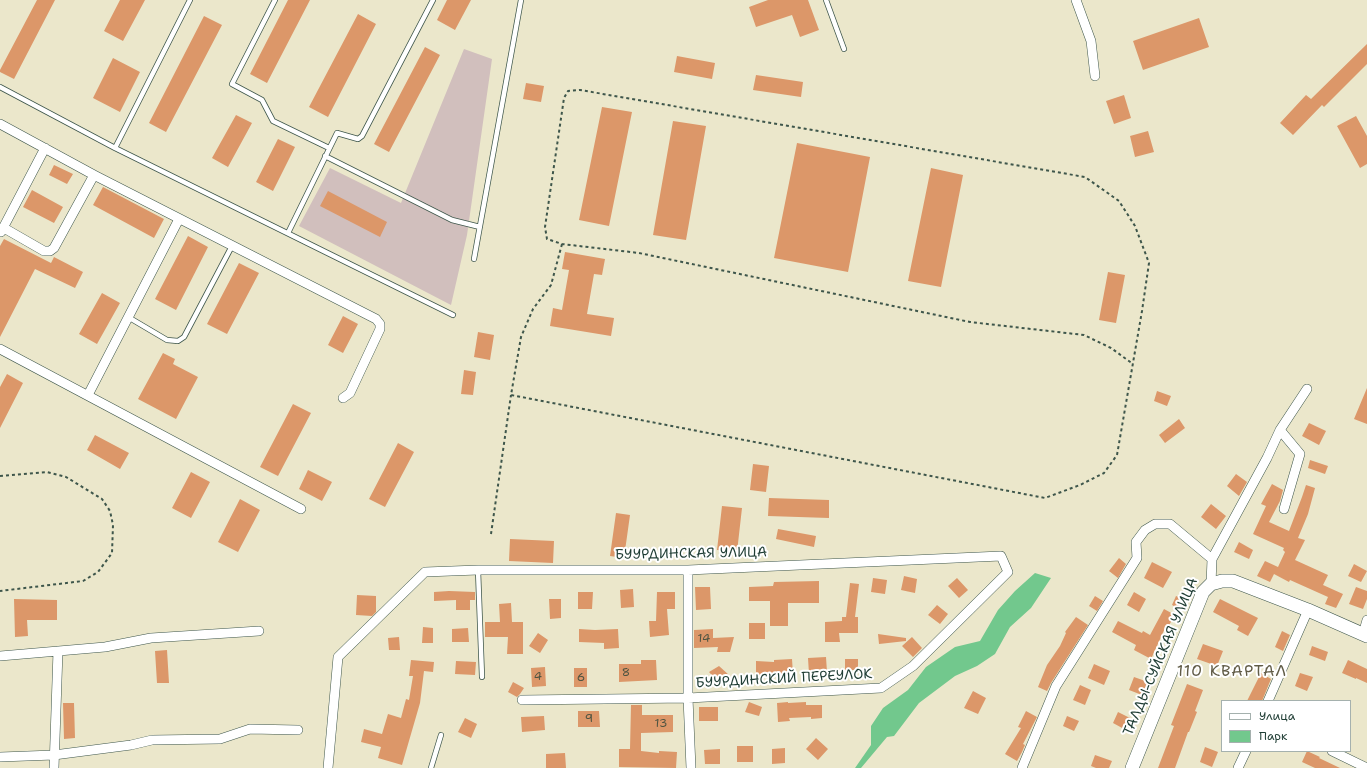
<!DOCTYPE html>
<html>
<head>
<meta charset="utf-8">
<style>
  body { margin:0 }
  #map { position:relative; width:1367px; height:768px; overflow:hidden; background:#ebe7cb; font-family:"Shantell Sans",sans-serif }
  canvas { display:block }
  .legend { position:absolute; left:1221px; top:700px; width:130px; height:52px; box-sizing:border-box; background:#fff; border:1px solid #a5b1ae; margin:0; padding:5px 7px; list-style:none; font-size:12px; color:#1f3d34 }
  .legend li { display:flex; align-items:center; gap:8px; height:20px }
  .legend b { width:20px; border:1px solid #a5b1ae }
</style>
</head>
<body>
<div id="map">
<canvas width="1367" height="768"></canvas>
<ul class="legend">
<li><b style="height:5px;background:#fff"></b>Улица</li>
<li><b style="height:11px;background:#72c88d"></b>Парк</li>
</ul>
</div>
<script>
const g = document.querySelector('canvas').getContext('2d');
g.lineJoin = 'round';
function fillPath(path, color) { g.fillStyle = color; g.fill(path, 'evenodd'); }
const shape = rows => new Path2D(rows.map(r => 'M' + r).join(''));
function strokePath(path, color, width, dash) { g.strokeStyle = color; g.lineWidth = width; g.lineCap = dash ? 'butt' : 'round'; g.setLineDash(dash || []); g.stroke(path); }
function drawText(font, color, halo, rows, align = 'center') {
  g.font = font + ' "Shantell Sans",sans-serif'; g.lineWidth = 4; g.setLineDash([]); g.textBaseline = 'middle'; g.strokeStyle = halo; g.fillStyle = color; for (const [text, x, y, turn = 0] of rows) {
    g.save(); g.translate(x, y); g.rotate((+turn || 0) * Math.PI / 180); g.textAlign = isNaN(turn) ? turn : align; if (halo) g.strokeText(text, 0, 0); g.fillText(text, 0, 0); g.restore();
  }
}
fillPath(shape([
  [464,49,492,59,467,235,451,305,299,226,330,168,401,203]
]), '#d1bfbd');
fillPath(shape([
  [1035,573,1051,578,1031,608,1010,627,995,654,977,666,955,676,919,703,894,736,887,737,861,768,855,768,871,745,871,726,883,708,908,690,926,667,955,647,980,641,998,610,1015,591]
]), '#72c88d');
fillPath(shape([
  [37,0,55,0,14,79,0,72,0,70],
  [120,0,145,0,123,41,104,31],
  [288,0,310,0,267,83,250,74],
  [447,0,471,0,455,30,437,20],
  [768,0,808,0,819,30,800,37,792,15,756,27,749,7],
  [358,14,376,24,328,117,309,107],
  [204,16,222,25,166,132,149,123],
  [1199,18,1209,47,1143,70,1133,41],
  [1367,44,1367,64,1324,107,1322,105,1293,135,1280,123,1306,95,1311,99],
  [425,47,440,55,389,152,374,144],
  [677,56,715,63,712,79,674,72],
  [113,58,140,72,120,112,93,98],
  [756,75,803,82,801,97,753,90],
  [526,83,544,86,541,102,523,99],
  [1124,95,1131,118,1114,124,1106,101],
  [602,107,632,112,609,226,579,220],
  [236,115,252,123,228,167,212,158],
  [1356,116,1367,136,1367,164,1360,168,1337,126],
  [673,121,706,126,686,240,653,235],
  [1148,131,1154,152,1135,157,1130,136],
  [278,139,295,147,273,191,256,182],
  [797,143,870,157,848,272,774,258],
  [54,165,73,174,67,184,49,175],
  [931,168,963,175,941,287,908,281],
  [103,187,164,219,154,238,93,205],
  [32,190,63,207,54,223,23,207],
  [328,191,387,222,380,237,320,206],
  [188,236,208,247,176,310,155,299],
  [4,239,51,263,54,257,83,272,75,288,35,269,0,337,0,246],
  [565,252,605,259,602,275,594,274,587,314,614,318,611,336,550,326,553,308,562,310,569,270,562,269],
  [239,263,259,273,227,334,207,324],
  [1108,272,1125,275,1116,323,1099,320],
  [102,293,120,303,97,344,79,334],
  [343,316,358,324,343,353,328,345],
  [478,332,494,335,490,360,474,357],
  [163,353,175,359,173,364,198,377,176,419,138,399],
  [464,370,476,372,473,395,461,394],
  [7,374,23,383,0,428,0,387],
  [1367,388,1367,424,1354,419],
  [1157,391,1171,396,1167,406,1154,401],
  [293,404,311,413,278,476,260,467],
  [1179,419,1185,428,1165,443,1159,435],
  [1309,423,1326,431,1319,445,1302,436],
  [95,435,129,453,120,469,87,450],
  [398,443,414,452,385,507,369,499],
  [1310,460,1328,466,1325,474,1308,468],
  [753,464,769,466,766,492,750,490],
  [308,470,332,482,322,501,299,489],
  [191,472,210,482,191,518,172,508],
  [1236,474,1247,482,1239,496,1227,486],
  [1272,484,1283,490,1280,501,1269,522,1289,531,1302,497,1306,485,1315,488,1308,514,1298,538,1305,540,1295,560,1328,575,1323,585,1343,594,1336,608,1325,604,1328,597,1290,580,1289,582,1274,574,1270,582,1257,576,1265,561,1278,567,1285,552,1283,550,1284,548,1253,534,1266,506,1261,504],
  [769,498,829,500,829,518,768,516],
  [240,499,260,510,238,552,218,542],
  [1211,504,1226,516,1216,529,1201,517],
  [722,506,742,508,737,552,717,550],
  [616,513,630,515,624,558,610,556],
  [778,529,816,536,814,547,776,539],
  [510,539,554,541,553,563,509,561],
  [1239,542,1253,550,1249,559,1234,552],
  [1119,558,1126,564,1118,578,1109,571],
  [1152,562,1172,572,1163,588,1144,578],
  [1354,564,1367,571,1361,582,1348,576],
  [904,576,917,579,915,593,901,590],
  [873,578,887,580,885,594,871,592],
  [957,578,968,590,959,598,948,586],
  [819,581,819,603,788,603,788,626,770,626,770,601,749,601,749,587,773,586,774,582],
  [850,583,859,584,855,617,858,617,858,633,839,633,840,642,825,642,825,622,842,621,842,617,846,617],
  [695,587,710,587,711,609,696,610],
  [1356,587,1367,591,1367,599,1363,609,1349,604],
  [633,589,634,607,621,608,620,590],
  [449,591,475,592,475,600,470,600,470,610,456,610,456,600,434,601,434,592],
  [578,592,593,592,592,609,578,609],
  [657,592,675,592,675,609,667,609,669,635,650,637,649,621,656,621],
  [1134,592,1146,599,1139,612,1127,605],
  [357,595,376,596,376,612,372,616,356,615],
  [1095,596,1103,601,1097,611,1089,606],
  [1176,596,1187,600,1182,610,1172,605],
  [14,599,57,600,57,620,27,620,28,636,15,637],
  [549,599,561,599,561,618,550,619],
  [1220,599,1258,618,1248,636,1237,630,1239,626,1213,612],
  [511,603,512,622,523,622,523,654,507,654,508,637,485,637,485,622,500,622,499,604],
  [937,605,948,614,940,624,928,615],
  [1164,609,1175,615,1168,627,1166,626,1151,659,1134,650,1136,645,1112,632,1118,621,1142,633,1143,631,1150,635],
  [1076,617,1088,625,1051,683,1047,691,1038,687,1047,665,1060,646,1066,633,1065,632],
  [749,623,765,623,765,639,749,639],
  [423,627,433,628,433,643,422,643],
  [468,628,469,642,452,642,452,629],
  [579,629,595,630,618,629,619,648,604,649,604,643,579,642],
  [713,629,713,638,734,637,730,652,717,652,718,647,694,648,694,630],
  [1282,631,1290,635,1283,651,1275,647],
  [538,633,548,640,540,653,529,646],
  [878,634,906,638,906,641,879,644],
  [399,637,400,650,389,650,388,638],
  [912,637,922,648,913,657,902,646],
  [1203,644,1223,651,1217,666,1197,659],
  [1312,646,1328,652,1325,661,1309,655],
  [167,650,169,683,157,683,155,651],
  [826,657,827,672,809,674,808,658],
  [792,659,793,674,775,675,775,671,774,675,756,675,756,661,774,662,774,660],
  [845,659,858,659,858,670,845,670],
  [411,660,434,662,433,672,424,671,420,703,402,765,378,758,381,747,361,742,364,729,382,734,388,714,401,718,406,699,409,700,413,676,409,676],
  [641,660,656,660,657,680,619,682,619,664,641,664],
  [1348,660,1367,669,1367,683,1356,678,1356,679,1342,673],
  [456,661,476,662,475,675,455,674],
  [1094,664,1110,671,1104,685,1088,678],
  [719,666,729,675,718,682,709,672],
  [545,667,546,686,532,687,531,668],
  [574,668,587,668,587,687,574,687],
  [1261,673,1271,679,1262,701,1247,701],
  [1300,673,1313,677,1307,691,1295,686],
  [1134,677,1148,682,1142,695,1129,690],
  [513,682,524,688,520,694,517,697,508,692],
  [1187,684,1203,690,1195,711,1197,712,1189,732,1188,732,1175,768,1158,768,1174,726,1171,725],
  [1080,685,1091,690,1085,705,1073,700],
  [973,691,986,698,978,714,964,708],
  [749,702,762,707,759,716,745,712],
  [788,702,788,703,806,702,806,705,822,705,822,718,811,719,811,717,789,718,790,721,778,722,777,703],
  [63,703,74,703,75,738,64,739],
  [631,705,642,705,642,715,673,715,673,732,641,733,641,751,659,753,659,751,677,752,676,768,619,767,619,749,630,749],
  [699,707,718,707,718,721,699,721],
  [578,711,599,711,600,727,578,727],
  [1026,711,1037,717,1023,744,1025,745,1022,752,1017,761,1005,754,1021,728,1018,727],
  [1118,712,1130,718,1124,729,1113,723],
  [544,716,545,730,522,732,521,717],
  [1067,716,1079,721,1074,731,1063,726],
  [465,718,477,724,471,738,458,732],
  [816,738,828,749,818,760,806,749],
  [737,746,753,746,753,762,737,762],
  [1205,747,1218,752,1212,767,1200,762],
  [785,748,785,763,772,764,772,749],
  [720,749,720,764,705,764,704,750],
  [1307,751,1320,757,1319,758,1340,768,1315,768,1302,762],
  [565,753,566,768,546,768,546,754],
  [1095,755,1112,761,1109,768,1096,768,1091,766]
]), '#dc9769');
const lane = shape([
  [275,0,232,84,262,100,273,121,329,148],
  [826,0,844,49],
  [0,87,115,148,453,315],
  [115,148,190,0],
  [325,156,452,220,480,227],
  [288,233,337,133,358,139,362,136,433,0],
  [474,259,521,0],
  [128,317,167,340,178,341,184,337,232,246],
  [478,570,482,677],
  [431,768,441,735]
]);
const street = shape([
  [1076,0,1091,41,1095,76],
  [0,124,94,175,54,248,50,251,44,251,4,228],
  [94,175,376,319,380,324,380,329,350,393,343,398],
  [1,232,45,148],
  [0,349,301,509],
  [88,395,179,219],
  [1280,430,1300,454,1284,509],
  [688,570,688,698,691,768],
  [1211,584,1212,559,1267,458,1280,430,1307,389],
  [1363,634,1367,620],
  [0,656,105,647,151,638,259,631],
  [1268,701,1308,610],
  [1332,751,1367,768],
  [0,757,54,755,131,745,152,740,220,739,250,729,298,730],
  [54,768,58,651],
  [328,768,338,657,425,572,478,570,688,570,1001,556,1008,572,913,666,881,688,688,698,522,700],
  [1022,768,1056,686,1137,558,1136,542,1145,530,1155,524,1170,524,1212,559],
  [1238,768,1246,751]
]);
const secondary = shape([
  [1132,768,1203,592,1211,584,1222,581,1233,581,1308,610,1367,636]
]);
strokePath(lane, '#3e564b', 6);
strokePath(street, '#3e564b', 10);
strokePath(secondary, '#3e564b', 14);
strokePath(shape([
  [562,244,551,285,533,309,521,337,511,395,1045,498,1080,485,1104,473,1117,455,1142,311,1149,263,1135,226,1119,201,1085,177,580,90,568,91,564,98,545,227,547,239,562,244,639,253,970,322,1084,335,1111,348,1133,364],
  [0,476,47,472,66,477,102,499,110,511,113,525,112,553,98,572,83,581,0,591],
  [491,534,511,395]
]), '#3e564b', 2, [3, 3]);
strokePath(lane, '#fff', 4.5);
strokePath(street, '#fff', 9);
strokePath(secondary, '#fff', 13);
drawText('12px', '#4e5441', null, [
  ["14",704,639],
  ["8",626,673],
  ["4",538,677],
  ["6",581,678],
  ["9",589,719],
  ["13",661,724]
]);
drawText('14px', '#1f3d34', '#fff', [
  ["БУУРДИНСКАЯ УЛИЦА",691,554,-1],
  ["ТАЛДЫ-СУЙСКАЯ УЛИЦА",1161,657,-67],
  ["БУУРДИНСКИЙ ПЕРЕУЛОК",784,679,-3]
]);
g.letterSpacing = '1px';
drawText('16px', '#615c47', '#fff', [
  ["110 КВАРТАЛ",1232,672]
]);
g.letterSpacing = '0px';
</script>
</body>
</html>
